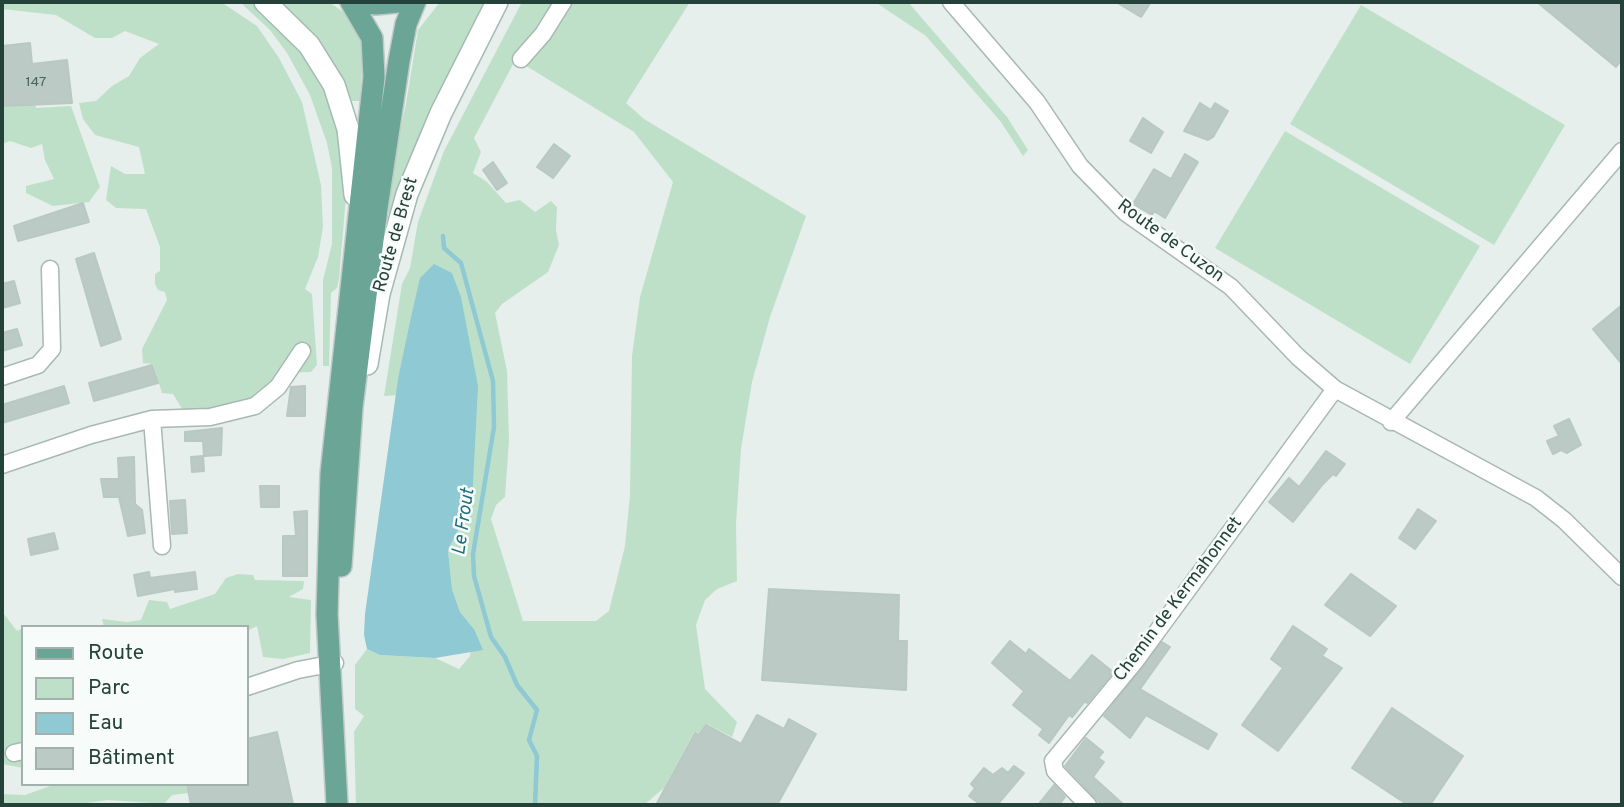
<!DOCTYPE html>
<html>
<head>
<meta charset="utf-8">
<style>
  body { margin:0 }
  #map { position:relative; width:1624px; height:807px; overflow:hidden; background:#e6efeb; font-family:Overpass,sans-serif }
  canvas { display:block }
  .frame { position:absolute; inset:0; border:4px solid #24423a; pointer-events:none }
  .legend { position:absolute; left:21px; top:625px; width:228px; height:161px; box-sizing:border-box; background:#f7fbf9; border:2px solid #a3b1ad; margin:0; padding:9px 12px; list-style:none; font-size:21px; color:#24423a }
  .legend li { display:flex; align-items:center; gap:14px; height:35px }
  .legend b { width:35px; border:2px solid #a3b1ad }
</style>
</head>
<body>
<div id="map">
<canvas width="1624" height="807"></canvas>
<div class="frame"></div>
<ul class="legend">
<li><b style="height:9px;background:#6aa596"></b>Route</li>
<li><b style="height:19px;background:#bfe0c8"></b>Parc</li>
<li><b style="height:19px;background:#8ec9d4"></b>Eau</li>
<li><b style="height:19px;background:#bbcac4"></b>Bâtiment</li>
</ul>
</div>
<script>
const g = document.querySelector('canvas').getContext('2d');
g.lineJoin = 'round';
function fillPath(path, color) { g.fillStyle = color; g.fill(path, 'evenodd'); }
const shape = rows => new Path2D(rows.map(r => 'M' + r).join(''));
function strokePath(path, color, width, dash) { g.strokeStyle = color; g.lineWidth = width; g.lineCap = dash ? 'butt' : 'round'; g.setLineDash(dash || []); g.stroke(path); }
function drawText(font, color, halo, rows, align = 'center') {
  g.font = font + ' Overpass,sans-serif'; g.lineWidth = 5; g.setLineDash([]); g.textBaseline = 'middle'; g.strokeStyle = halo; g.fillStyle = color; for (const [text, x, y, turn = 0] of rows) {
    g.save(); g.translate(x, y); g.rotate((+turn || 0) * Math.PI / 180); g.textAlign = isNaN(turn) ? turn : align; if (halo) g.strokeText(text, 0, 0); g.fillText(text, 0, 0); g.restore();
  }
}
fillPath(shape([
  [2,2,221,2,257,26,279,58,302,102,321,185,323,227,318,257,305,289,312,294,317,365,311,372,286,373,253,404,186,415,173,394,162,393,153,364,143,363,142,349,167,300,165,292,158,290,155,284,155,274,160,271,160,247,146,209,116,208,106,200,111,166,125,174,145,174,139,147,95,135,83,119,79,103,96,101,112,86,129,76,140,58,159,44,125,31,112,38,95,38,56,15,2,9],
  [240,2,258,2,266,8,331,89,347,185,339,279,337,288,331,293,329,366,323,366,323,280,332,244,332,168,327,143,310,95,287,53,270,30],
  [279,2,329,2,352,18,359,30,363,53,360,101,352,101,336,67,321,46],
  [440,2,488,2,394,214,382,211,406,104,418,30],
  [522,2,554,2,519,53,474,138,481,152,473,173,487,182,506,203,520,200,535,212,551,201,557,207,556,230,559,245,548,272,502,304,495,313,507,371,509,440,505,497,496,505,491,519,523,621,596,621,609,611,625,546,630,495,632,356,640,297,673,182,634,132,523,64,566,2,690,2,626,103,644,119,806,216,770,317,752,382,741,449,736,524,737,581,717,589,705,600,696,625,705,689,737,722,732,737,707,724,700,733,694,732,664,788,644,805,356,805,354,732,364,716,355,709,355,665,367,649,380,655,435,658,459,669,470,656,474,629,460,612,452,589,448,550,472,502,400,395,384,396,402,284,410,268,418,222,444,151],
  [875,2,908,2,1007,117,1028,150,1023,156,1001,122,926,36],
  [1361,5,1565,125,1494,245,1290,124],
  [35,104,36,108,71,106,100,187,89,202,53,206,26,193,26,186,54,179,45,160,42,144,31,148,10,141,2,144,2,107],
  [1285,131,1480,246,1410,364,1215,248],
  [238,574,253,575,255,580,304,581,303,589,289,597,311,600,310,653,283,659,263,657,257,626,247,631,247,627,104,627,102,619,127,622,141,620,149,600,167,602,170,609,215,594,226,578],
  [4,614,17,631,23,628,23,768,2,764],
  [56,784,186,784,188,793,172,795,164,804,108,800,72,805,2,805,2,794,25,795]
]), '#bfe0c8');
fillPath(shape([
  [434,264,452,273,461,297,478,386,472,502,448,550,452,589,460,612,474,629,483,650,435,658,380,655,367,649,364,635,365,614,398,379,411,317,420,278]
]), '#8ec9d4');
strokePath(shape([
  [443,236,444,248,461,263,493,381,494,427,473,554,474,576,491,637,505,657,517,685,537,710,529,740,537,756,535,805]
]), '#8ec9d4', 4.5);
const building = shape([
  [1116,2,1151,2,1141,17,1116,2],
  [1537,2,1622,2,1622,59,1616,67,1537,2],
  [30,43,32,64,67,60,72,103,2,106,2,46,30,43],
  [1200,103,1211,110,1215,103,1228,111,1213,137,1208,140,1184,131,1200,103],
  [1143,118,1163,132,1151,153,1130,141,1143,118],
  [554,144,570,156,553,178,537,167,554,144],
  [1185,154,1198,162,1165,218,1154,211,1152,215,1133,204,1154,169,1171,179,1185,154],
  [493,162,507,183,497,190,483,170,493,162],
  [83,203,89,222,18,241,14,226,83,203],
  [94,253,121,339,101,346,76,259,94,253],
  [14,281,20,303,2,308,2,284,14,281],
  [1622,305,1622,364,1593,329,1622,305],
  [17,329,22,345,2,351,2,333,17,329],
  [152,365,158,383,94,401,89,383,152,365],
  [64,386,69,403,2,423,2,405,64,386],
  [305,386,305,416,287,416,291,387,305,386],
  [1569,419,1581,445,1567,453,1561,450,1553,454,1547,441,1559,436,1554,426,1569,419],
  [222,428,221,455,204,456,203,441,185,441,185,432,222,428],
  [1326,451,1345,464,1336,476,1333,474,1323,484,1293,522,1269,502,1289,478,1299,487,1326,451],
  [203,456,204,471,192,472,191,457,203,456],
  [134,457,135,504,142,510,145,533,128,536,119,497,104,497,101,479,119,479,118,458,134,457],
  [260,486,279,486,279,507,261,507,260,486],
  [185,500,187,533,172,534,170,501,185,500],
  [1418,509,1436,521,1415,549,1399,538,1418,509],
  [307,511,307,576,283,576,283,536,296,536,294,512,307,511],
  [54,533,58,549,31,555,28,539,54,533],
  [149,572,150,578,195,572,197,589,175,592,175,589,138,596,134,575,149,572],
  [1351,574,1396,606,1370,636,1325,605,1351,574],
  [769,589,899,595,898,641,907,641,906,690,762,680,769,589],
  [1293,626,1327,649,1322,656,1342,668,1278,751,1242,725,1283,668,1271,659,1293,626],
  [1010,641,1026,654,1029,649,1070,681,1092,655,1113,672,1087,703,1085,701,1072,717,1069,715,1049,743,1039,735,1043,729,1013,705,1024,691,992,663,1010,641],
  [1162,642,1170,647,1140,689,1217,734,1208,749,1146,715,1130,738,1104,716,1162,642],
  [1392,708,1463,756,1430,805,1408,805,1352,768,1392,708],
  [757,715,784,729,789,719,816,734,777,805,656,805,695,733,699,735,706,725,741,744,757,715],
  [277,732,293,804,191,805,187,784,247,784,247,739,277,732],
  [1086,738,1103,752,1098,758,1104,762,1093,777,1124,805,1102,805,1065,766,1086,738],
  [1014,766,1024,773,997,805,981,805,969,796,975,788,971,784,984,768,993,775,1002,768,1008,773,1014,766],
  [1054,785,1065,797,1059,805,1038,805,1054,785]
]);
fillPath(building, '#bbcac4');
strokePath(building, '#b8c9c2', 2);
const street = shape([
  [951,2,1037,102,1080,166,1126,213,1231,287,1298,357,1335,389,1536,498,1564,520,1622,577],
  [521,59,543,34,563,2],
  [2,377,38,365,52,349,50,269],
  [152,419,162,546],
  [1391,422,1622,151],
  [2,465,91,435,152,419,210,417,255,406,278,387,302,351],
  [247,687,298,670,335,663],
  [14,753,23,751],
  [1088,805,1055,771,1053,761,1134,663,1335,389]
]);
const secondary = shape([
  [265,2,309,45,334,85,348,129,355,195],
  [367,364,379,294,407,194,441,113,497,2]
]);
const primary = shape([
  [360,2,376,4,398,2],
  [341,566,352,407,377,208,399,61,406,24,415,2],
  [337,805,327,614,331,474,374,77,372,38,351,2]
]);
strokePath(street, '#a8b8b2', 19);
strokePath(secondary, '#a4bbb3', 24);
strokePath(primary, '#c2cac8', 24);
strokePath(street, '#fff', 16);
strokePath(secondary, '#fff', 21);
strokePath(primary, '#6aa596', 21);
drawText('14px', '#4a645c', null, [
  ["147",36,83]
]);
drawText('18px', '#24423a', '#f7fbf9', [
  ["Route de Brest",397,235,-74],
  ["Route de Cuzon",1170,242,36],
  ["Chemin de Kermahonnet",1179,600,-53]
]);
drawText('italic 19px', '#1c6f80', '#f7fbf9', [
  ["Le Frout",465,522,-82]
]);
</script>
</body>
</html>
